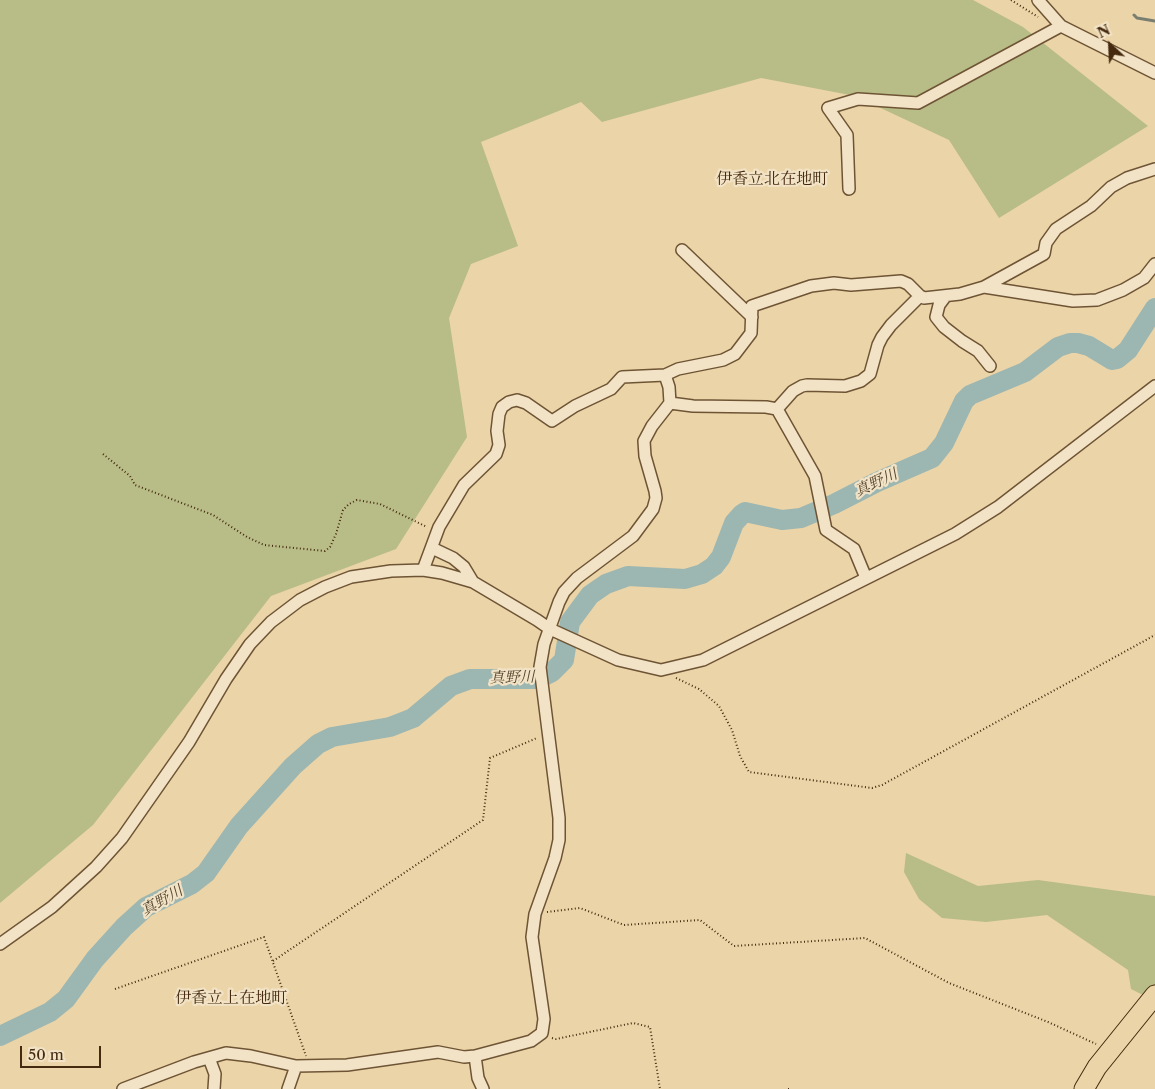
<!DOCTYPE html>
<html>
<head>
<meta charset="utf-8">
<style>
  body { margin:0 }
  #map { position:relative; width:1155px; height:1089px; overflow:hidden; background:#ebd4a7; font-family:"Libre Caslon Text",serif }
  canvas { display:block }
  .north { position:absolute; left:1085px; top:20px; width:50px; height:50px; -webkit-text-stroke:4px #f2e3c6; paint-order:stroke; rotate:335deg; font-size:14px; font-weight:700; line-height:20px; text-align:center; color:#452a0f }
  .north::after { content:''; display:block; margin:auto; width:18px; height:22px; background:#452a0f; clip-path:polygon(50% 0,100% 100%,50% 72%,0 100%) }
  .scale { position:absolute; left:20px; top:1046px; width:81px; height:22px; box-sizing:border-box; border:2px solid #452a0f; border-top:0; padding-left:6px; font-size:15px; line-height:18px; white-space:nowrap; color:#452a0f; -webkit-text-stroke:4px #f2e3c6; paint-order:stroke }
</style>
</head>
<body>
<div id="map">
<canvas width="1155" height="1089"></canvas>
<div class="north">N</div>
<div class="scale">50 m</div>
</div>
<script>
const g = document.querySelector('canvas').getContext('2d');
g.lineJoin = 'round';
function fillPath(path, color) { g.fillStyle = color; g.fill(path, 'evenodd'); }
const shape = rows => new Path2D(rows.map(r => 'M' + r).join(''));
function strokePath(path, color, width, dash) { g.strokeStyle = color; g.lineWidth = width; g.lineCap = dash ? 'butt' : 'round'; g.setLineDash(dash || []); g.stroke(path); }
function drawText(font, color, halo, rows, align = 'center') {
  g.font = font + ' "Libre Caslon Text","Noto Serif JP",serif'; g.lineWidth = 4.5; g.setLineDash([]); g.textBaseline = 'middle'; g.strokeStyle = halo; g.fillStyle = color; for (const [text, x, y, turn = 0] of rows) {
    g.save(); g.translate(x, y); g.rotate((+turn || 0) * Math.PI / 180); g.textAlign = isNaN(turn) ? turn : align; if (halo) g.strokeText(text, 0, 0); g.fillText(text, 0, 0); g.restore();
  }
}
fillPath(shape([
  [0,0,973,0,1023,27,1148,126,999,218,949,140,855,96,761,78,602,122,581,102,481,142,518,246,471,264,449,318,467,437,396,549,271,596,93,825,0,903],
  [906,853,978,886,1038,880,1155,896,1155,1001,1131,989,1128,970,1047,915,986,922,942,918,919,899,904,872]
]), '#b8bc87');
strokePath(shape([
  [1134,15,1137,18,1155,21]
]), '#797e71', 3);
strokePath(shape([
  [0,1036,50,1012,66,999,95,959,124,927,146,907,192,884,206,873,239,826,293,766,318,744,332,737,390,727,413,718,451,686,470,679,538,679,552,672,564,660,570,622,590,595,606,584,628,576,685,579,702,574,714,566,721,557,734,523,742,514,745,512,782,520,801,518,834,504,877,482,932,458,944,443,964,401,970,395,1025,372,1058,347,1070,343,1078,343,1089,346,1112,360,1117,359,1128,350,1155,308]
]), '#9cb6b2', 20);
const minor = shape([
  [1038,0,1061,26,1155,73],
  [849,189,847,135,828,108,858,99,918,103,1061,26],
  [682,250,752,317],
  [984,287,1073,301,1097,300,1123,290,1144,278,1155,264],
  [945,297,939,305,936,317,944,327,962,341,978,351,990,366],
  [665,375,669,387,670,403],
  [777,409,815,476,826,530,854,549,866,578],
  [432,548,453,558,464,567,473,582],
  [423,570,439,527,464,485,496,454,499,445,497,431,499,414,502,407,509,402,517,400,526,403,552,421,575,406,611,389,622,377,665,375,678,369,723,360,735,354,751,333,752,306,811,286,834,283,851,285,901,281,908,284,920,296,924,298,960,294,984,287,1044,254,1046,243,1056,229,1091,206,1111,187,1127,178,1155,169],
  [0,944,52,907,96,867,122,838,189,742,226,679,250,644,271,622,300,600,325,587,351,577,391,571,423,570,442,573,473,582,537,620,550,629,618,660,661,670,703,660,955,534,998,507,1155,386],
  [475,1056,478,1078,483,1089],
  [209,1058,215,1074,214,1089],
  [123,1089,194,1062,226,1053,251,1056,296,1066,347,1065,438,1052,464,1057,475,1056,531,1041,542,1033,544,1019,532,937,535,914,555,858,559,840,559,818,540,667,544,644,559,602,564,592,577,578,633,536,653,509,656,498,655,491,645,456,644,441,652,426,670,403,693,406,766,407,777,409,793,391,802,386,807,385,845,386,861,381,870,374,878,345,882,337,891,325,920,296],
  [288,1089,296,1066]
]);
const primary = shape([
  [1084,1089,1097,1067,1155,995]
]);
strokePath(minor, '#6e5435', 14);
strokePath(primary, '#452a0f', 21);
strokePath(shape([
  [1011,0,1038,17],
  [103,454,130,476,135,485,213,515,247,537,264,545,325,551,330,547,336,534,343,510,349,504,357,500,380,504,427,527],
  [676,678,699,689,719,706,732,730,740,756,749,772,872,788,882,785,1155,635],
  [547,912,580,908,624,925,700,920,734,946,865,938,949,983,1048,1022,1096,1044],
  [273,961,483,820,490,758,537,738],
  [115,989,264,937,306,1056],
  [552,1038,556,1039,633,1023,650,1027,660,1089],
  [788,1089,791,1089]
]), '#452a0f', 2, [1, 2.5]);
strokePath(minor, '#f2e3c6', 11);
strokePath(primary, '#ebd4a7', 19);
drawText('italic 15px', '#564630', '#f2e3c6', [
  ["真野川",876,483,-25],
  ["真野川",512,678,-2],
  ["真野川",162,901,-30]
]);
drawText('16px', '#452a0f', '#f2e3c6', [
  ["伊香立北在地町",772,179],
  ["伊香立上在地町",231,998]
]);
</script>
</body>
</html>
